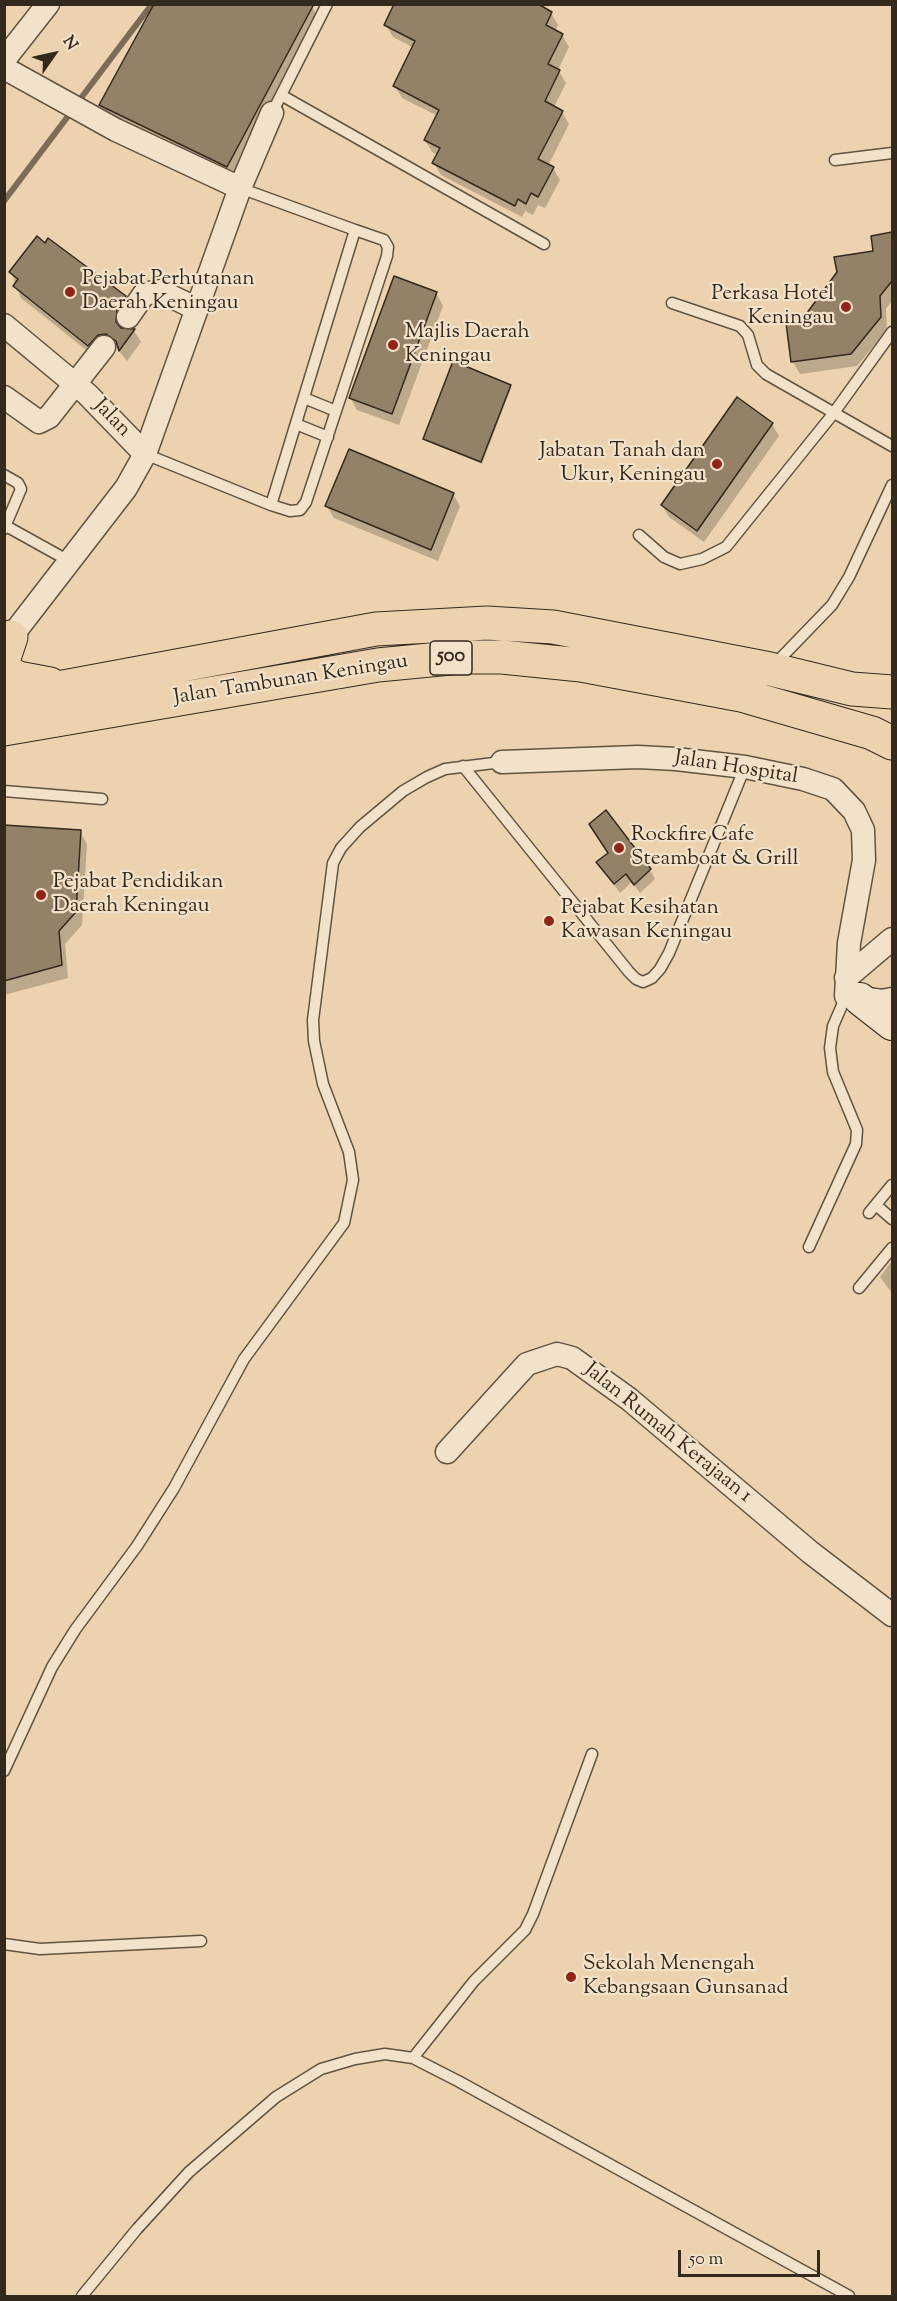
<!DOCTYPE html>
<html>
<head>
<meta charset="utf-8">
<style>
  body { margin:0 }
  #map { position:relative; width:897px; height:2301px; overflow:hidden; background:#ecd2ae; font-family:"Sorts Mill Goudy",serif }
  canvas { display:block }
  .frame { position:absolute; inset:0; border:6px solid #33291d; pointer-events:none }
  .north { position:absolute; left:24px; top:24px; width:60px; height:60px; -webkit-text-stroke:4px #f3e2ca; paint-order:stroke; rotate:56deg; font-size:16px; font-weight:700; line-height:24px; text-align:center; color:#33291d }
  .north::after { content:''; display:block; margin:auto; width:21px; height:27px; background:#33291d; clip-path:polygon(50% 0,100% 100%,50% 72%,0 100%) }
  .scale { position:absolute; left:678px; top:2250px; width:142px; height:27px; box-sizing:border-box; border:3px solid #33291d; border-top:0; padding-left:8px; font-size:18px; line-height:21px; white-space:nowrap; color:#33291d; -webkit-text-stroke:4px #f3e2ca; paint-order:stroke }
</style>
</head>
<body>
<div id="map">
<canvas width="897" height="2301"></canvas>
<div class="frame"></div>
<div class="north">N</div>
<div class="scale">50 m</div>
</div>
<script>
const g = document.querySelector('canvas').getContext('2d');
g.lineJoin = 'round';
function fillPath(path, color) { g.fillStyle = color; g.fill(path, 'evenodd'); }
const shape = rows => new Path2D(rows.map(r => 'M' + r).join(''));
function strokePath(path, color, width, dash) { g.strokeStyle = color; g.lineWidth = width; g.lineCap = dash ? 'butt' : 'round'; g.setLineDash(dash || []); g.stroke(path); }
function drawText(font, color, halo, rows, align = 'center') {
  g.font = font + ' "Sorts Mill Goudy",serif'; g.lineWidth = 4.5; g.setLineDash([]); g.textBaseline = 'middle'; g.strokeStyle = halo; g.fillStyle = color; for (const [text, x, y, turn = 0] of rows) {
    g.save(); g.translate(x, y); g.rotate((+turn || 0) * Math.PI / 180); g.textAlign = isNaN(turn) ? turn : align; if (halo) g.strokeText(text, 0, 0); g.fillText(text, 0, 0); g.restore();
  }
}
fillPath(shape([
  [312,7,323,25,238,184,111,123,101,105],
  [551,13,558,25,555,32,562,35,569,47,558,70,566,83,554,107,562,112,569,124,548,166,553,168,560,180,545,208,538,205,533,215,525,211,522,217,441,175,434,163,438,155,432,152,425,140,438,116,402,98,395,86,414,48,393,37,386,25],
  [892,234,892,301,886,309,887,330,857,366,800,374,793,362,801,322,875,253,873,237],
  [11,272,125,297,132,310,123,323,122,330,134,331,141,342,127,361,115,346,95,357,21,298],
  [436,293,443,306,399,425,357,410,350,397],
  [510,386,511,388,482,464,426,441,425,439],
  [738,399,772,424,779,436,704,542,669,517,662,505],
  [453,494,460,506,438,561,334,518,327,506],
  [4,826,80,832,87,844,82,925,65,944,68,978,4,995],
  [609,853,650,870,655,879,640,893,632,882,620,893,598,863],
  [892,1261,892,1293,880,1277]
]), '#0003');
strokePath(shape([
  [78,102,152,4],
  [4,201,72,111]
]), '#7c6c57', 6);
const building = shape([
  [154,4,314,4,227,167,99,105,154,4],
  [394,4,538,4,552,12,546,25,563,34,548,64,560,70,545,101,563,111,538,159,554,167,538,197,531,193,526,204,518,199,515,206,432,163,440,148,424,140,439,110,393,86,415,41,384,25,394,4],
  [892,232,892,281,880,296,881,317,851,354,791,362,786,323,801,321,837,272,834,257,873,251,871,236,892,232],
  [37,236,45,243,48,238,126,296,117,310,116,322,121,328,135,329,119,351,116,341,106,334,98,335,88,346,13,286,18,279,9,272,37,236],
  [394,276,437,292,392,414,349,398,394,276],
  [453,361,511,385,481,462,423,439,453,361],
  [737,397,773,423,697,531,661,505,737,397],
  [349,449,454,493,431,550,325,506,349,449],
  [606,810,651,869,634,885,626,874,614,884,596,862,608,853,589,824,606,810],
  [4,825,81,830,76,912,59,931,62,965,4,981,4,825]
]);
fillPath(building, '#938168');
strokePath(building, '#33291d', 1.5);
const lane = shape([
  [281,95,544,244],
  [272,113,327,4],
  [835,160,892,153],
  [672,303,740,326,748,335,757,365,766,374,892,446],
  [304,398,336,411],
  [296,424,328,437],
  [145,454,271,505,355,230,240,188],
  [4,475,18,483,21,489,4,529],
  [271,505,290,511,300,510,306,502,387,256,388,247,384,240,355,230],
  [6,526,69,561],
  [639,535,664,557,680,564,702,559,726,547,833,414,892,332],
  [775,664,832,605,849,577,892,485],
  [463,766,629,972,636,979,643,982,652,978,660,969,669,953,745,767],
  [4,791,102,799],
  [876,1205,892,1219],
  [869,1213,892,1185],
  [809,1247,856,1144,857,1130,833,1072,830,1048,833,1026,846,996],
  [859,1288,892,1248],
  [4,1771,52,1667,75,1630,137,1546,174,1488,244,1359,344,1223,353,1180,349,1152,323,1084,314,1041,313,1020,333,863,341,848,360,827,403,791,427,777,445,769,502,762],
  [4,1944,40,1949,201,1941],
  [413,2058,474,1981,525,1930,533,1914,592,1754],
  [82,2296,137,2229,189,2172,276,2097,321,2069,355,2059,385,2054,413,2058,458,2081,849,2296]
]);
const street = shape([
  [4,60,48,4],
  [4,68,116,130,240,188],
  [128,317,144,294,160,291,197,309],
  [4,325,87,394,145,454],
  [4,397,39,422,49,417,104,347],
  [11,637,126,488,145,454,240,188,272,113],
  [502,762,638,757,676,759,745,767,803,779,833,789,854,811,863,830,864,860,849,943,846,996,882,1001,892,999],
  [846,978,892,939],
  [447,1452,527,1364,557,1354,572,1358,629,1399,810,1552,892,1615]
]);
const secondary = shape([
  [860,999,892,1024]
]);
const primary = shape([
  [4,658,11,637],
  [4,666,9,673,18,678,50,684],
  [4,698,376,629,487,623,553,627,770,669,852,689,892,692],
  [4,729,378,665,461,657,502,657,581,665,741,695,872,733,892,743]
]);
strokePath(lane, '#615341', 13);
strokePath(street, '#615341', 25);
strokePath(secondary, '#33291d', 34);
strokePath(primary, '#33291d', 35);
strokePath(lane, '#f3e2ca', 10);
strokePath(street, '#f3e2ca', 22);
strokePath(secondary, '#f3e2ca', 32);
strokePath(primary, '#ecd2ae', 33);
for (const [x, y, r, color] of [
  [70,292,6,"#8f2418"],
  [846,307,6,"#8f2418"],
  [393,345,6,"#8f2418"],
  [717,464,6,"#8f2418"],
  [619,848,6,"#8f2418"],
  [41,895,6,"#8f2418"],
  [549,921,6,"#8f2418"],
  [571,1977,6,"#8f2418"]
]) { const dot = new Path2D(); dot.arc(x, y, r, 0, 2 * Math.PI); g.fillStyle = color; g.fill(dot); strokePath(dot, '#f3e2ca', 2); }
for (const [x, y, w] of [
  [451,658,42]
]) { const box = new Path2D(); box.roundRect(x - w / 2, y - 17, w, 34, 4.5); g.fillStyle = '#f3e2ca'; g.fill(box); strokePath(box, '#33291d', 1.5); }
drawText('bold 20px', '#33291d', null, [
  ["500",451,658]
]);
drawText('21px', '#33291d', '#f3e2ca', [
  ["Pejabat Perhutanan",82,280],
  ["Daerah Keningau",82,304],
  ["Perkasa Hotel",834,295,"right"],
  ["Keningau",834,319,"right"],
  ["Majlis Daerah",405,333],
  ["Keningau",405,357],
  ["Jabatan Tanah dan",705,452,"right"],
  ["Ukur, Keningau",705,476,"right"],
  ["Rockfire Cafe",631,836],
  ["Steamboat & Grill",631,860],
  ["Pejabat Pendidikan",53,883],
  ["Daerah Keningau",53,907],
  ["Pejabat Kesihatan",561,909],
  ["Kawasan Keningau",561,933],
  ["Sekolah Menengah",583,1965],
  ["Kebangsaan Gunsanad",583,1989]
], 'left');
drawText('21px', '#33291d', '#f3e2ca', [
  ["Jalan",111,419,46],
  ["Jalan Tambunan Keningau",291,681,-9],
  ["Jalan Hospital",736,769,9],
  ["Jalan Rumah Kerajaan 1",667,1434,39]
]);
</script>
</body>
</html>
